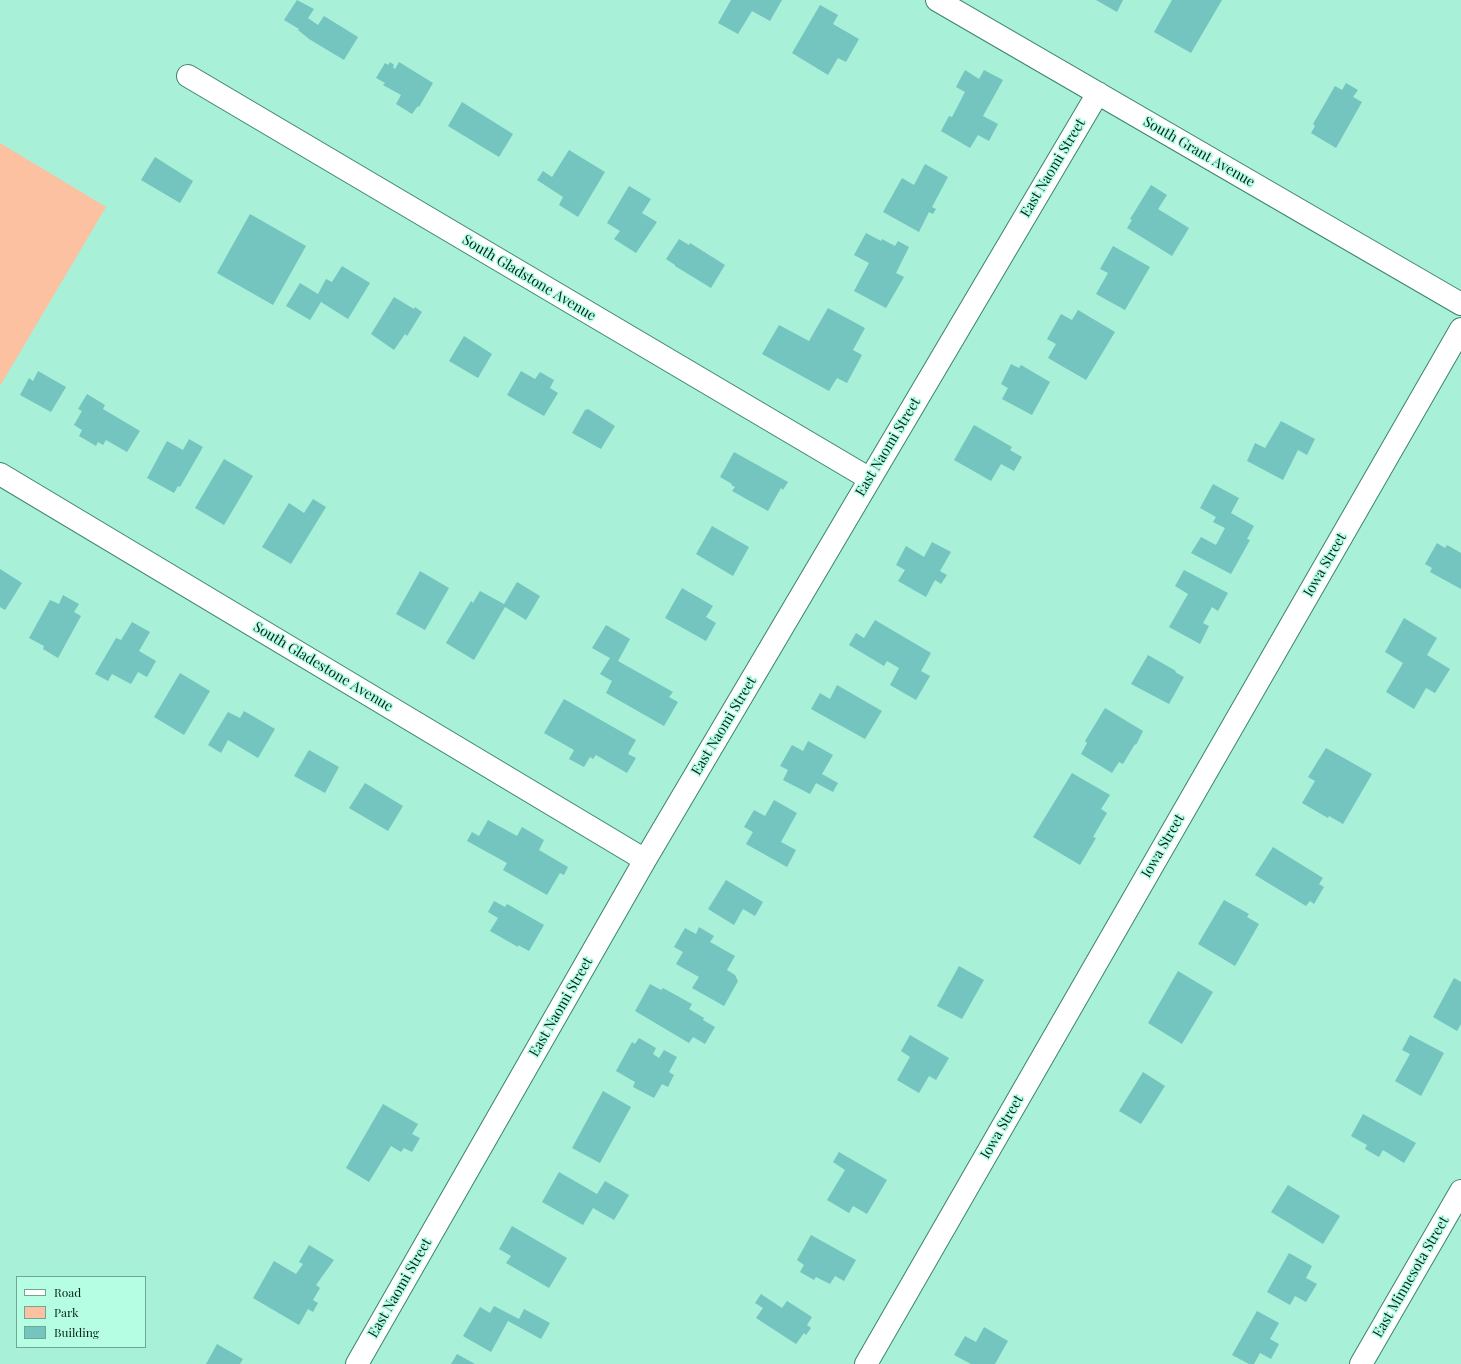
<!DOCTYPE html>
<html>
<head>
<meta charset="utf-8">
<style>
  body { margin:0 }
  #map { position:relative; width:1461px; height:1364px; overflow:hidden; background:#a8f0d7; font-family:"Playfair Display",serif }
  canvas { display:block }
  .legend { position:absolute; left:16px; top:1276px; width:130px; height:72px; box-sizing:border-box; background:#b5fee4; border:1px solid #6fa794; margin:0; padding:5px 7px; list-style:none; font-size:12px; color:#06241b }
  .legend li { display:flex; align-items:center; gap:8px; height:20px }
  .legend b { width:20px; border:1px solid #6fa794 }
</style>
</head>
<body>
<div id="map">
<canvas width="1461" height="1364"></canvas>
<ul class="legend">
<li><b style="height:5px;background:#fff"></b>Road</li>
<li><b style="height:11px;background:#fcc1a0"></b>Park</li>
<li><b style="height:11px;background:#74c4bf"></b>Building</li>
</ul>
</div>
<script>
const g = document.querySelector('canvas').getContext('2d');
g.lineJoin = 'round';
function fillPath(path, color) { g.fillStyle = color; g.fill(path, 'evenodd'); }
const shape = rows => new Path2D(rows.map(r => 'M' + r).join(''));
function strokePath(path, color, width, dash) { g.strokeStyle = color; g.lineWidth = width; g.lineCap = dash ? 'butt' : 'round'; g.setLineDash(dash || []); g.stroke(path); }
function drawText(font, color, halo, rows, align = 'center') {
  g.font = font + ' "Playfair Display",serif'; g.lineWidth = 3; g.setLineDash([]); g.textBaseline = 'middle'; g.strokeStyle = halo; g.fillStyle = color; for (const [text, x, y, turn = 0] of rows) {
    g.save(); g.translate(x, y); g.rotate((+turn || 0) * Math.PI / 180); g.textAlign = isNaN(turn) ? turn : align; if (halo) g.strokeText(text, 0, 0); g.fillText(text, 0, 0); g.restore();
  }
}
fillPath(shape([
  [0,143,106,207,0,386]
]), '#fcc1a0');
fillPath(shape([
  [297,0,314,9,308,18,318,25,324,16,358,37,344,60,309,39,298,30,299,29,284,20],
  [731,0,782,0,770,21,752,11,738,34,718,23],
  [1096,0,1123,0,1117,12],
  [1172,0,1222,0,1191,53,1154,32],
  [820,5,838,15,833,24,859,39,846,62,838,58,828,75,792,53],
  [390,62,394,65,393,67,395,69,399,62,433,83,419,107,418,106,412,114,396,104,401,95,383,85,385,83,376,78,385,63,388,65],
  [965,70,979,79,984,70,1003,80,983,116,998,124,989,141,978,135,970,148,941,131,949,116,952,117,965,92,956,87],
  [1346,83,1358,90,1353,97,1362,102,1336,148,1311,133,1315,126,1313,124,1335,86,1342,90],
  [462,102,513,134,499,157,448,126],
  [569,150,605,172,578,217,559,205,563,197,537,180,543,171,552,177],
  [155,157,193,181,180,203,141,180],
  [925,164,948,177,932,207,936,209,933,214,929,212,919,232,883,212,902,178,914,185],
  [1151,185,1167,195,1158,209,1189,228,1172,256,1127,228,1132,220,1130,219],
  [629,186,651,199,642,213,657,222,636,253,614,239,620,231,607,223],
  [250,214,306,246,273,305,217,273],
  [866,233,881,241,882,239,895,246,898,241,909,247,896,273,904,277,886,308,854,291,869,263,854,255],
  [679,239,689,245,690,243,725,265,711,288,675,266,675,265,666,259],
  [1113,246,1150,267,1125,310,1096,294,1108,273,1100,269],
  [342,266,370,283,348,319,321,302,310,320,286,306,300,283,318,294,326,279,332,282],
  [394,297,414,309,415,307,422,312,407,336,405,334,394,350,371,334],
  [828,308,865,328,853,350,862,355,847,383,837,378,829,391,762,354,779,325,809,341],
  [1078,310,1115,332,1086,380,1048,358,1056,344,1047,339,1061,314,1072,320],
  [464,336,492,354,478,378,449,361],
  [1011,364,1019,368,1021,365,1050,382,1032,415,1002,399,1008,388,1001,384],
  [38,371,66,387,51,412,20,395,29,378,33,381],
  [521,371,535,379,540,372,554,380,550,388,558,393,544,416,507,395],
  [87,394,105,405,103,409,140,431,127,452,106,440,103,445,98,442,96,446,79,436,82,430,74,425,82,411,78,409],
  [588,409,615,426,601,449,572,433,585,410],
  [1281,421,1315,439,1307,455,1298,450,1283,480,1247,461,1255,443,1265,448],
  [974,425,1012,447,1010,450,1022,457,1014,471,1001,464,991,481,954,460],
  [189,439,203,447,180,487,178,486,174,493,147,478,167,441,183,450],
  [734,452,788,482,783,490,781,488,768,511,732,491,735,487,731,485,732,484,720,477],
  [224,459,253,476,224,525,195,508],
  [1213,484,1239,498,1231,513,1254,526,1247,539,1250,540,1231,574,1191,553,1201,537,1216,545,1225,528,1213,522,1216,517,1200,508],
  [313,499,326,507,291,564,262,547,289,503,304,513],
  [712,526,749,547,733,576,696,554],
  [932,542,951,552,940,571,947,575,941,584,935,580,926,597,898,581,905,570,896,565,906,546,924,557],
  [1437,543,1445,548,1447,545,1461,553,1461,589,1430,572,1432,568,1425,564],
  [0,569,22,583,5,610,0,607],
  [1184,570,1228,593,1218,611,1212,607,1203,623,1209,626,1200,644,1169,627,1188,594,1175,586],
  [420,571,449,588,425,630,396,614],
  [517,582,540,596,526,620,505,607,474,660,446,643,471,601,473,603,480,591,504,604],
  [682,588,713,606,706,617,716,623,706,641,665,618],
  [63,595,79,604,74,612,81,616,58,658,43,649,44,646,29,638,50,600,59,604],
  [1404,618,1437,638,1427,655,1450,669,1435,693,1426,688,1414,709,1386,692,1403,663,1385,652],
  [875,620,931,653,921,671,930,676,916,700,890,685,899,668,887,661,884,666,849,645,856,633,864,638],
  [132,622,150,632,139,651,156,661,147,677,138,672,131,684,112,674,108,681,95,674,116,638,121,640],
  [606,625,630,639,618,661,673,692,669,697,678,702,664,726,606,693,612,681,600,674,610,658,592,648],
  [1148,655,1176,671,1175,672,1184,677,1169,704,1131,684],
  [180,673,210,691,184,735,154,717],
  [837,685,882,711,865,739,811,709,820,693,830,699],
  [564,699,636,740,628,754,636,758,627,773,596,755,593,759,590,757,584,767,569,759,574,750,544,733],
  [1105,708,1143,731,1136,745,1135,744,1123,764,1119,762,1112,773,1081,754,1087,743,1085,741],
  [244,711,275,729,258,758,228,740,221,753,208,745,228,712,240,718],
  [808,741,833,755,822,774,838,783,833,792,816,783,810,794,783,780,788,770,780,766,792,745,803,751],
  [1326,748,1372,774,1343,824,1329,816,1328,818,1302,803,1315,781,1308,777],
  [309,750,339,767,325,793,294,776],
  [1072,773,1110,795,1101,809,1107,813,1093,837,1096,838,1080,865,1033,837],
  [365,783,403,806,388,831,349,808],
  [774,800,797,813,781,842,796,850,787,867,746,844,753,832,744,827,754,810,765,816],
  [488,820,517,836,522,827,544,840,539,850,568,867,564,875,560,873,547,895,503,870,507,863,467,841,472,832,479,836],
  [1273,847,1323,878,1319,884,1324,887,1314,904,1310,901,1306,906,1255,875],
  [726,880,763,902,755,916,743,909,734,925,708,909],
  [1224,900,1249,914,1247,917,1259,924,1235,966,1198,944],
  [494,901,505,907,507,904,544,925,529,951,518,945,518,947,490,931,498,918,488,912],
  [699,927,714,936,710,942,735,956,727,970,735,975,738,981,724,1006,692,988,699,977,676,964,683,952,674,947,685,928,696,934],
  [959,966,984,980,962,1019,937,1006],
  [1178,971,1213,992,1182,1044,1148,1023],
  [1454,978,1461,982,1461,1024,1457,1031,1433,1017],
  [650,984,661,990,663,988,692,1004,689,1009,704,1018,703,1020,715,1027,705,1044,693,1037,689,1043,635,1011],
  [910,1035,949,1058,936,1080,929,1076,919,1093,897,1080,910,1057,901,1051],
  [1410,1035,1444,1053,1421,1096,1395,1081,1410,1054,1402,1050],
  [639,1038,656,1048,653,1054,659,1058,664,1050,677,1057,669,1072,674,1075,668,1087,662,1084,654,1098,633,1087,635,1082,616,1071,632,1042,635,1044],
  [1143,1072,1165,1086,1141,1124,1119,1111],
  [603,1091,631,1107,600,1163,572,1148],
  [383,1104,418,1124,412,1134,420,1138,412,1152,404,1148,401,1152,391,1146,369,1182,346,1168],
  [1363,1114,1416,1143,1404,1163,1383,1150,1379,1157,1365,1149,1367,1145,1351,1136],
  [839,1152,887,1180,867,1214,853,1206,849,1213,827,1200,845,1170,833,1162],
  [559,1172,597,1194,605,1181,629,1195,614,1220,593,1208,583,1225,542,1202],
  [1288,1185,1340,1216,1323,1244,1271,1212],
  [512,1226,567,1258,549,1288,506,1263,511,1256,499,1249],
  [811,1235,856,1260,844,1281,835,1276,830,1284,816,1277,814,1280,800,1272,804,1265,797,1260],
  [309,1245,334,1260,316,1285,320,1288,313,1300,318,1303,313,1312,308,1309,299,1325,253,1298,274,1261,296,1274,303,1264,299,1262],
  [1289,1253,1312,1266,1306,1278,1317,1284,1306,1302,1295,1296,1290,1305,1267,1292],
  [761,1294,782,1308,787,1301,812,1317,807,1325,811,1328,806,1335,804,1333,796,1344,756,1318,763,1308,755,1303],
  [494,1306,519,1319,524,1309,550,1323,541,1339,508,1321,491,1352,463,1336,480,1307,490,1313],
  [1257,1311,1279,1323,1270,1339,1279,1344,1271,1359,1260,1353,1254,1364,1249,1364,1232,1355],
  [984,1327,1008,1341,995,1364,971,1364,954,1355,965,1336,976,1342],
  [217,1344,243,1359,240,1364,206,1364],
  [457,1354,475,1364,451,1364]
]), '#74c4bf');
const minor = shape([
  [937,0,1461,304],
  [188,76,870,479],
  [0,474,645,860],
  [357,1364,645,860,1098,93],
  [866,1364,1461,329],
  [1361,1364,1461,1191]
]);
strokePath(minor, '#3c836d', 24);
strokePath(minor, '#fff', 22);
drawText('14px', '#06241b', '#b5fee4', [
  ["South Grant Avenue",1199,152,30],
  ["East Naomi Street",1053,168,-59],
  ["South Gladstone Avenue",529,278,31],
  ["East Naomi Street",888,447,-59],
  ["Iowa Street",1325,565,-60],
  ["South Gladestone Avenue",323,667,31],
  ["East Naomi Street",724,726,-59],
  ["Iowa Street",1163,846,-60],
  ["East Naomi Street",561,1007,-60],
  ["Iowa Street",1002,1127,-60],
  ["East Minnesota Street",1411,1277,-60],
  ["East Naomi Street",400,1288,-60]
]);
</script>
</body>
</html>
